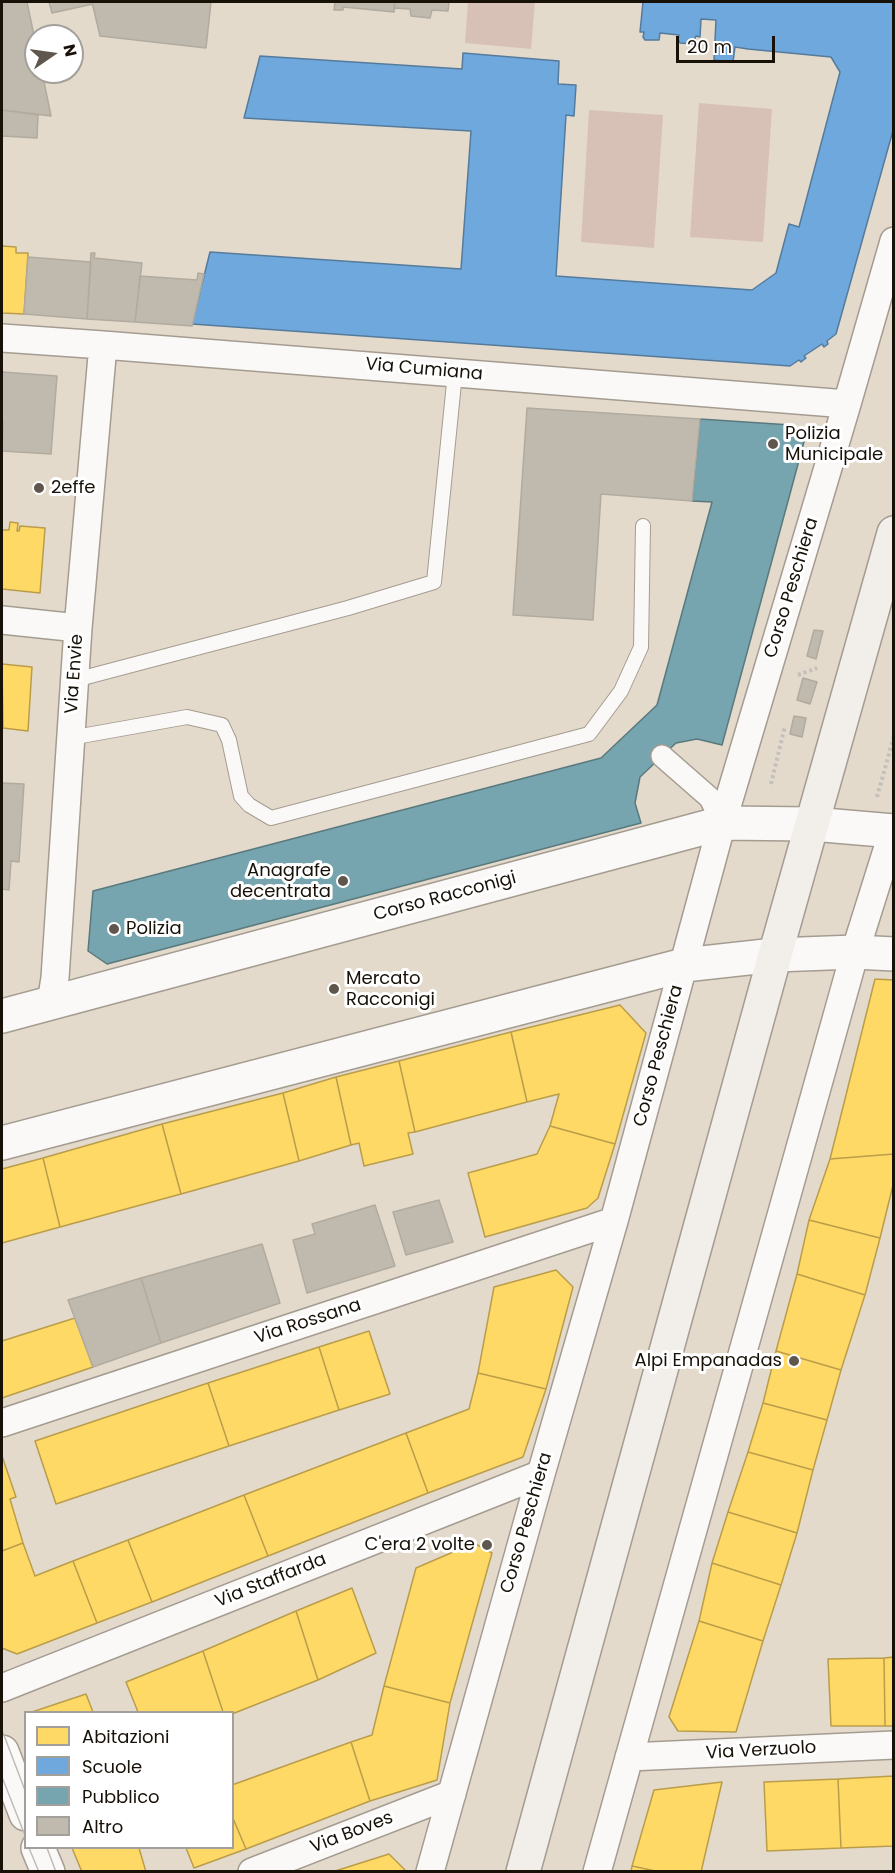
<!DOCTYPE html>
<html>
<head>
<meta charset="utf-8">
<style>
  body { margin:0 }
  #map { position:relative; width:895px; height:1873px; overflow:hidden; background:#e4dacc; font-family:Poppins,sans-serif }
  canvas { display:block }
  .frame { position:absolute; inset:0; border:3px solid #181108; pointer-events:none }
  .legend { position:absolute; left:24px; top:1711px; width:210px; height:138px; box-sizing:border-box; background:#fff; border:2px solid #a3a09c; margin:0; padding:8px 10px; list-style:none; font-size:18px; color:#181108 }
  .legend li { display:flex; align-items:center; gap:12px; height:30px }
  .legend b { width:30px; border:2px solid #a3a09c }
  .north { position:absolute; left:24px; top:24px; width:60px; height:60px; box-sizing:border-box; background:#fff; border:2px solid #a3a09c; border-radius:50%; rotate:77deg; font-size:16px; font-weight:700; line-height:24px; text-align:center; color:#181108 }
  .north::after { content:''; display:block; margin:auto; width:21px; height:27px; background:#5f574d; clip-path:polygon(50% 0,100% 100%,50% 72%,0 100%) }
  .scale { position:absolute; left:676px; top:36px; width:99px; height:27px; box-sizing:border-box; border:3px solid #181108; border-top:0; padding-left:8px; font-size:18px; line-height:21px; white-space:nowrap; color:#181108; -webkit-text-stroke:4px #fff; paint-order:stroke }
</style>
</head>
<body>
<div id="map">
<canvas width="895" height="1873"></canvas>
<div class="frame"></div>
<ul class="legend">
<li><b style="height:16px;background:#ffd966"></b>Abitazioni</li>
<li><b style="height:16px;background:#6fa8dc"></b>Scuole</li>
<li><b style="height:16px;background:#76a5af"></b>Pubblico</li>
<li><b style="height:16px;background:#c0b9ad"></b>Altro</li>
</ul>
<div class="north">N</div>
<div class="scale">20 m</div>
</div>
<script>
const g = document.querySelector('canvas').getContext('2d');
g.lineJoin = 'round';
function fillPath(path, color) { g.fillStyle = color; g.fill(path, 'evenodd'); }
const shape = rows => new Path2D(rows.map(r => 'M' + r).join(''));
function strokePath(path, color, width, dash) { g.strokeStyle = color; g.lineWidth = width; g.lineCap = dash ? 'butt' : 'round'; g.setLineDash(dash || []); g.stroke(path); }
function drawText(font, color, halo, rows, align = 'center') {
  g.font = font + ' Poppins,sans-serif'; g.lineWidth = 6; g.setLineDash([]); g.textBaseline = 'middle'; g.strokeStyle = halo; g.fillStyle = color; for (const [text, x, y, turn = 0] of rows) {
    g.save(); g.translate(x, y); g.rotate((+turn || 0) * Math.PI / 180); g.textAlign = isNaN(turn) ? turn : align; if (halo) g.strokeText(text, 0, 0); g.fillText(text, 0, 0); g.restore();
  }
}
fillPath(shape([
  [468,2,535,2,531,49,465,43],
  [699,103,772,109,763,242,690,237],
  [589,110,663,115,654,248,581,242]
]), '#d7c1b7');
const homes = shape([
  [2,246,16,247,16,253,28,253,24,314,2,313,2,246],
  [10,522,18,523,17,531,19,531,20,526,45,528,40,593,2,589,2,530,9,530,10,522],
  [2,664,32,667,28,731,3,728,2,664],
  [875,979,894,980,894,1154,830,1159,875,979],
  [620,1005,646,1033,615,1144,550,1126,559,1094,527,1102,511,1032,620,1005],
  [511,1032,527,1102,415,1132,399,1061,511,1032],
  [399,1061,415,1132,408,1133,413,1154,364,1166,359,1143,351,1145,336,1077,399,1061],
  [336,1077,351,1145,299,1161,283,1093,336,1077],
  [283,1093,299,1161,181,1194,162,1124,283,1093],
  [162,1124,181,1194,60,1227,43,1158,162,1124],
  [550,1126,615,1144,598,1198,587,1208,485,1237,468,1173,537,1154,550,1126],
  [894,1154,894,1181,880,1238,809,1220,830,1159,894,1154],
  [43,1158,60,1227,2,1243,2,1169,43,1158],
  [809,1220,880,1238,865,1295,797,1274,809,1220],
  [556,1270,573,1287,546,1389,478,1373,494,1287,556,1270],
  [797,1274,865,1295,841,1370,776,1351,797,1274],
  [75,1318,93,1367,2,1398,2,1341,75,1318],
  [369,1331,390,1394,339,1410,319,1347,369,1331],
  [319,1347,339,1410,229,1446,208,1383,319,1347],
  [776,1351,841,1370,827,1420,763,1403,776,1351],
  [478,1373,546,1389,523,1457,428,1493,406,1433,469,1409,478,1373],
  [208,1383,229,1446,56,1504,35,1441,208,1383],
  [763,1403,827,1420,813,1470,748,1452,763,1403],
  [406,1433,428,1493,268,1556,244,1495,406,1433],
  [748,1452,813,1470,797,1533,728,1512,748,1452],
  [2,1456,16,1497,10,1499,23,1543,2,1551,2,1456],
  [244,1495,268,1556,152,1602,128,1540,244,1495],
  [728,1512,797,1533,781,1585,712,1563,728,1512],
  [128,1540,152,1602,97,1623,73,1561,128,1540],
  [23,1543,35,1576,73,1561,97,1623,17,1654,2,1648,2,1551,23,1543],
  [474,1543,492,1553,450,1703,384,1686,416,1568,474,1543],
  [712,1563,781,1585,763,1641,699,1621,712,1563],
  [352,1588,376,1653,318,1680,296,1611,352,1588],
  [296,1611,318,1680,232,1714,223,1712,203,1651,296,1611],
  [699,1621,763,1641,736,1732,678,1731,669,1717,699,1621],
  [203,1651,223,1712,138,1712,126,1682,203,1651],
  [894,1657,894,1726,885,1726,884,1658,894,1657],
  [884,1658,885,1726,831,1726,828,1659,884,1658],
  [384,1686,450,1703,437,1780,370,1801,351,1742,372,1735,384,1686],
  [86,1694,93,1712,32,1712,86,1694],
  [351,1742,370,1801,246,1849,232,1816,232,1785,351,1742],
  [894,1776,894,1846,841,1848,838,1779,894,1776],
  [838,1779,841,1848,767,1851,764,1782,838,1779],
  [722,1782,701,1872,660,1872,632,1866,654,1790,722,1782],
  [232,1816,246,1849,194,1868,186,1848,232,1848,232,1816],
  [72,1848,139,1848,146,1872,82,1872,72,1848],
  [389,1854,407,1872,332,1872,389,1854],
  [632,1866,660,1872,631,1872,632,1866]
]);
fillPath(homes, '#ffd966');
strokePath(homes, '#ba9d4a', 1.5);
const schools = shape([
  [643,2,894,2,894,127,836,334,827,341,828,344,824,347,822,344,804,356,806,358,801,362,799,360,790,366,192,324,210,252,461,269,471,131,244,118,260,56,462,69,463,53,559,61,558,84,576,85,574,116,566,115,556,276,752,290,776,273,789,224,799,227,840,72,831,57,748,49,735,47,733,62,714,60,716,20,701,19,700,37,696,36,693,44,680,43,678,39,679,35,660,33,659,40,645,40,643,37,644,32,640,32,643,2]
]);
fillPath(schools, '#6fa8dc');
strokePath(schools, '#557b9c', 1.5);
const public = shape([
  [700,419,791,425,804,442,722,745,697,739,676,743,640,777,635,803,641,823,107,964,88,951,93,891,601,758,657,705,712,502,692,501,700,419]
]);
fillPath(public, '#76a5af');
strokePath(public, '#5a797d', 1.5);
const building = shape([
  [2,2,27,2,36,45,36,72,42,72,51,116,2,110,2,2],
  [49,2,92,2,93,4,52,13,49,2],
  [92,2,211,2,206,48,100,36,92,2],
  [335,2,395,2,394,12,343,7,343,10,334,10,335,2],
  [395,2,449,2,448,11,432,10,430,18,411,16,410,9,394,8,395,2],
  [2,110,38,115,37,138,2,136,2,110],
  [91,253,95,253,94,258,142,263,135,322,87,319,91,253],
  [28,257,91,262,87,319,24,314,28,257],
  [198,273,204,274,192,326,135,322,140,276,197,280,198,273],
  [2,372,57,376,51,454,2,451,3,422,2,422,2,372],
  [527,408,700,419,692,501,601,494,593,620,513,615,527,408],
  [814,630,823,631,816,659,807,656,814,630],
  [803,678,817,682,810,704,797,700,803,678],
  [794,716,806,718,802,737,790,734,794,716],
  [2,783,24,784,19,862,11,861,9,890,2,889,2,783],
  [439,1200,453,1242,406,1255,393,1212,439,1200],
  [375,1205,395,1266,307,1293,293,1240,315,1234,312,1224,375,1205],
  [262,1244,280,1303,161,1343,141,1278,262,1244],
  [141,1278,161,1343,93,1367,68,1300,141,1278]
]);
fillPath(building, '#c0b9ad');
strokePath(building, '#b1ab9f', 1.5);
const service = shape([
  [75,680,348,608,434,582,455,373],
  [70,738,187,717,222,725,229,740,241,796,249,805,271,818,589,734,621,691,641,647,643,526]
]);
const pedestrian = shape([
  [662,756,710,798,722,823]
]);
const minor = shape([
  [2,338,103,345,847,404],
  [2,620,78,628],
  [51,1003,55,978,78,628,103,345],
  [2,1423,614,1221],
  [2,1688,541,1474],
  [629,1757,894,1745],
  [252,1872,452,1794],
  [430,1872,541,1474,614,1221,722,823,847,404,894,241],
  [597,1872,855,952,894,828]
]);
const tertiary = shape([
  [2,1016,722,823,812,824,894,831],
  [2,1143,684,965,775,955,855,952,894,954],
  [2,1752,26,1814],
  [38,1848,48,1872]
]);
const secondary = shape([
  [523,1872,775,955,894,533]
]);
strokePath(service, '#a49c91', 16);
strokePath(pedestrian, '#a49c91', 24);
strokePath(minor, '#a49c91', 30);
strokePath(tertiary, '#a49c91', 36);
strokePath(secondary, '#a49c91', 36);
strokePath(shape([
  [798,675,817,668],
  [771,784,785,726],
  [877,797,894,736]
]), '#c3bfbb', 4, [3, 3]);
strokePath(service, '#fbf9f7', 14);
strokePath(pedestrian, '#fbf9f7', 21);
strokePath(minor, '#fbf9f7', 27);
strokePath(tertiary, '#fbf9f7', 33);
strokePath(secondary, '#f2eeea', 33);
strokePath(shape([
  [2,1730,26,1793],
  [2,1777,26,1838],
  [29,1848,39,1872],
  [47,1848,56,1872]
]), '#bfbcb8', 1.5);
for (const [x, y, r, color] of [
  [773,444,6,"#5f574d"],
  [39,488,6,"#5f574d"],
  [343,881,6,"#5f574d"],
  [114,929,6,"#5f574d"],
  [334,989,6,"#5f574d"],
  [794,1361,6,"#5f574d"],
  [487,1545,6,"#5f574d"]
]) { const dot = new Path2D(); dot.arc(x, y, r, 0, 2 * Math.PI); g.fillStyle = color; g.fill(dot); strokePath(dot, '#fff', 2); }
drawText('18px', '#181108', '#fff', [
  ["Via Cumiana",424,370,5],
  ["Corso Peschiera",792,588,-73],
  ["Via Envie",75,674,-86],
  ["Corso Racconigi",445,897,-15],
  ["Corso Peschiera",659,1056,-75],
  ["Via Rossana",308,1322,-18],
  ["Corso Peschiera",527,1523,-74],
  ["Via Staffarda",271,1581,-22],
  ["Via Verzuolo",761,1751,-3],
  ["Via Boves",352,1833,-21]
]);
drawText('18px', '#181108', '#fff', [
  ["Polizia",785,434],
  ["Municipale",785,455],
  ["2effe",51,488],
  ["Anagrafe",331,871,"right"],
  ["decentrata",331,892,"right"],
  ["Polizia",126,929],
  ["Mercato",346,979],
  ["Racconigi",346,1000],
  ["Alpi Empanadas",782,1361,"right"],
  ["C'era 2 volte",475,1545,"right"]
], 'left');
</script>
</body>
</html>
